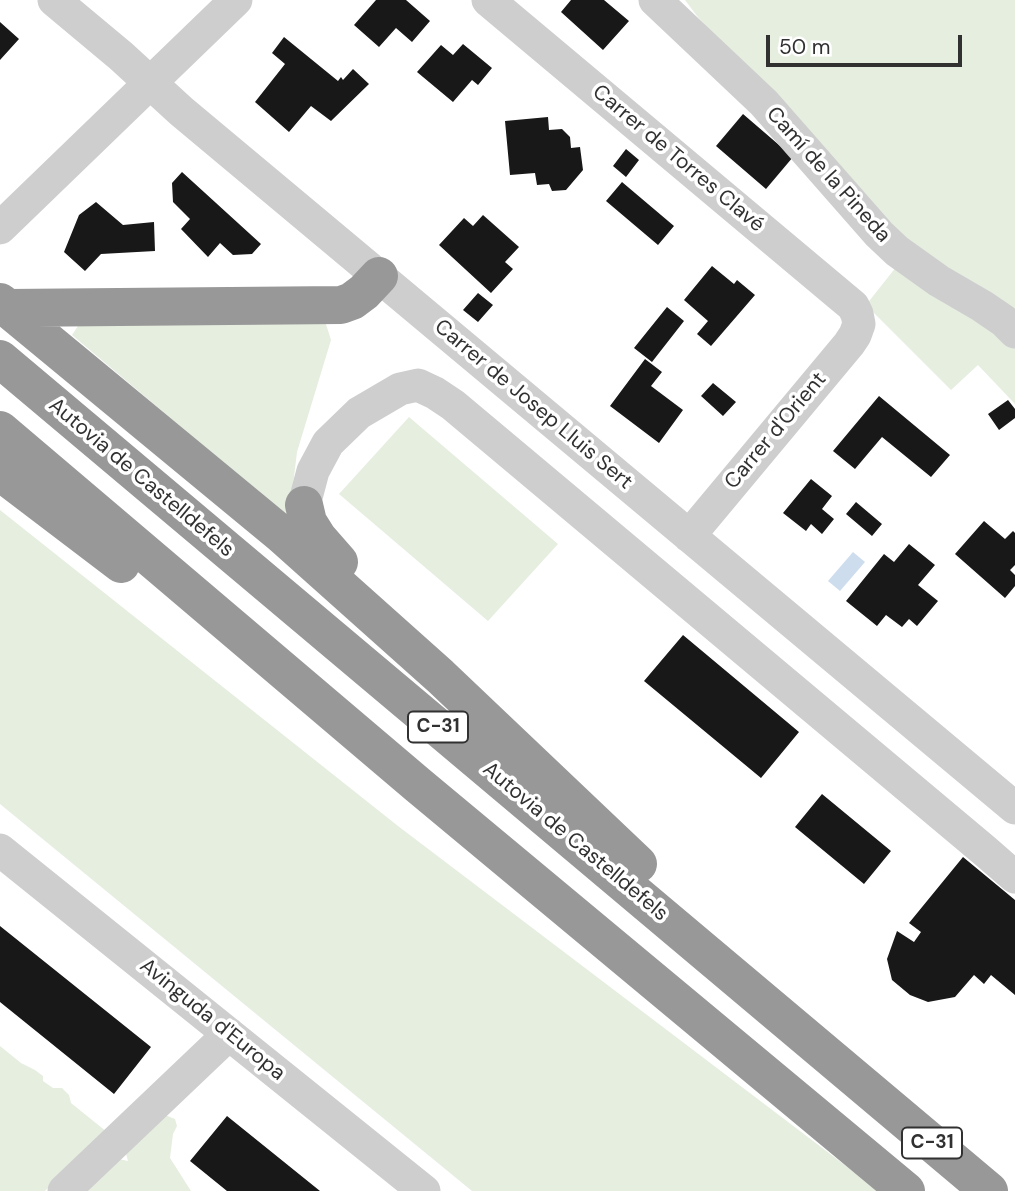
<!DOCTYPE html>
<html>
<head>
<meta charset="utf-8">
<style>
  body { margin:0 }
  #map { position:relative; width:1015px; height:1191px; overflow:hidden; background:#fff; font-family:"DM Sans",sans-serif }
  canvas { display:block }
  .scale { position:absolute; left:766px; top:35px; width:196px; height:32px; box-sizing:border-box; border:4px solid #313131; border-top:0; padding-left:9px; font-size:21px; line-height:24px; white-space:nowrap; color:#313131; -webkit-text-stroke:5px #fff; paint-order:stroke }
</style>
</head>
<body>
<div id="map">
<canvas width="1015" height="1191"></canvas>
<div class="scale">50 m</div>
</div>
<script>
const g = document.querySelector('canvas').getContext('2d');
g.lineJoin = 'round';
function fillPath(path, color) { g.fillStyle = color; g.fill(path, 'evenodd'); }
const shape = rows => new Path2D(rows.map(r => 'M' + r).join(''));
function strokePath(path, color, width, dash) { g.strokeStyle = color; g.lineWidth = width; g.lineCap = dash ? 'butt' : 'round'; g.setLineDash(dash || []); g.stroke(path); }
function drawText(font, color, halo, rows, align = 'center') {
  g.font = font + ' "DM Sans",sans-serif'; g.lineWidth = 7; g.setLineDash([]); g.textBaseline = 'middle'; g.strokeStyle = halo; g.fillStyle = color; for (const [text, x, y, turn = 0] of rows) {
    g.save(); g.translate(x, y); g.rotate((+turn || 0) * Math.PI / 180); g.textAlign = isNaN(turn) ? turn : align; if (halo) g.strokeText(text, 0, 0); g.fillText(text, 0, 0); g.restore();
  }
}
fillPath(shape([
  [685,0,1015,0,1015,404,978,365,951,390,866,305,908,252,697,16],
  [325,321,331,340,297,452,289,518,72,335,80,323],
  [409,417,558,544,488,621,339,494],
  [0,510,398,826,879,1191,472,1191,0,804],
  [0,1046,21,1063,35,1070,43,1076,43,1081,53,1088,62,1088,69,1095,71,1103,107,1132,45,1191,0,1191],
  [165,1115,175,1119,177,1126,173,1134,170,1158,191,1191,69,1191,109,1157,128,1161,125,1150]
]), '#e6eee0');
fillPath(shape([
  [853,552,865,562,840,591,828,581]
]), '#cddded');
fillPath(shape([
  [376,0,406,0,430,21,412,42,396,28,379,47,354,25],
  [571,0,604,0,629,21,603,50,561,12],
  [0,22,19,39,0,60],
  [284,37,338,81,341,77,343,80,353,69,369,84,331,121,311,106,289,132,255,102,285,64,272,53],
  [463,44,492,68,478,85,472,80,453,102,417,72,441,45,453,55],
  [743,114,793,157,766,189,716,146],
  [548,117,549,130,562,129,570,137,571,148,580,147,583,170,566,190,552,191,549,184,537,185,535,173,510,175,505,121],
  [626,149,639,160,626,177,613,166],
  [182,172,261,244,252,254,233,255,220,243,208,257,181,229,190,219,173,202,172,183],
  [622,182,674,226,658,245,606,201],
  [96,202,123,225,154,222,155,251,101,254,85,271,64,252,79,215],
  [483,215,519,247,505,262,513,269,491,293,439,245,464,218,473,226],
  [712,266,734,284,737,280,755,295,711,346,697,334,708,321,684,300],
  [478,293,493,305,478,322,463,310],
  [667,307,684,321,652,362,634,348],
  [645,359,662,372,651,386,683,410,659,443,610,406],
  [713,383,736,402,723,416,701,396],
  [879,396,950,455,931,477,882,437,855,469,833,451],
  [1008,400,1015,409,1015,418,999,430,988,414],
  [811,479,832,496,822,509,834,519,822,534,811,524,806,531,783,513],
  [856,502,882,524,872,536,846,514],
  [984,521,1005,539,1013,531,1015,533,1015,565,1010,570,1015,575,1015,586,1005,598,955,554],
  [909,544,935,565,918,585,938,601,917,626,909,619,902,627,886,615,877,626,846,601,884,554,894,562],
  [683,635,799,732,761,778,644,681],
  [822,794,891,851,864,884,795,827],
  [963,857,1015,900,1015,995,991,975,984,984,974,975,955,997,928,1002,910,995,892,980,887,959,897,931,914,942,921,932,909,923],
  [0,926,151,1047,114,1094,0,1002],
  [227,1116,320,1191,227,1191,190,1161]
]), '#181818');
strokePath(shape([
  [54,0,121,56,181,111,1015,808],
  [488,0,841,296,853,306,857,314,859,324,855,335,849,344,689,536],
  [655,0,764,103,879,234,897,251,939,281,982,306,1004,321,1015,332],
  [0,228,236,0],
  [304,505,313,471,328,443,359,413,400,389,418,385,435,393,453,405,985,851,1015,877],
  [0,850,424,1191],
  [64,1191,229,1034]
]), '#cecece', 33);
strokePath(shape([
  [0,302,281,534,440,676,638,864],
  [8,308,341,305,352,301,364,292,379,276],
  [0,359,989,1191],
  [0,430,418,785,906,1191],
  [0,472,121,564],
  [304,505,308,522,318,538,339,562]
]), '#989898', 38);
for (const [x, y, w] of [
  [438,727,60],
  [932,1143,60]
]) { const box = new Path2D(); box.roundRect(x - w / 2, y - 15.5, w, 31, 5); g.fillStyle = '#fff'; g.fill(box); strokePath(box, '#313131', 2); }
drawText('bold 19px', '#313131', null, [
  ["C-31",438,727],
  ["C-31",932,1143]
]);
drawText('21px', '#313131', '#fff', [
  ["Carrer de Torres Clavé",678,159,40],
  ["Camí de la Pineda",828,175,48],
  ["Carrer de Josep Lluis Sert",533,405,40],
  ["Carrer d'Orient",776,431,-50],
  ["Autovia de Castelldefels",141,478,40],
  ["Autovia de Castelldefels",575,842,40],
  ["Avinguda d'Europa",212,1020,39]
]);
</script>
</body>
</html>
